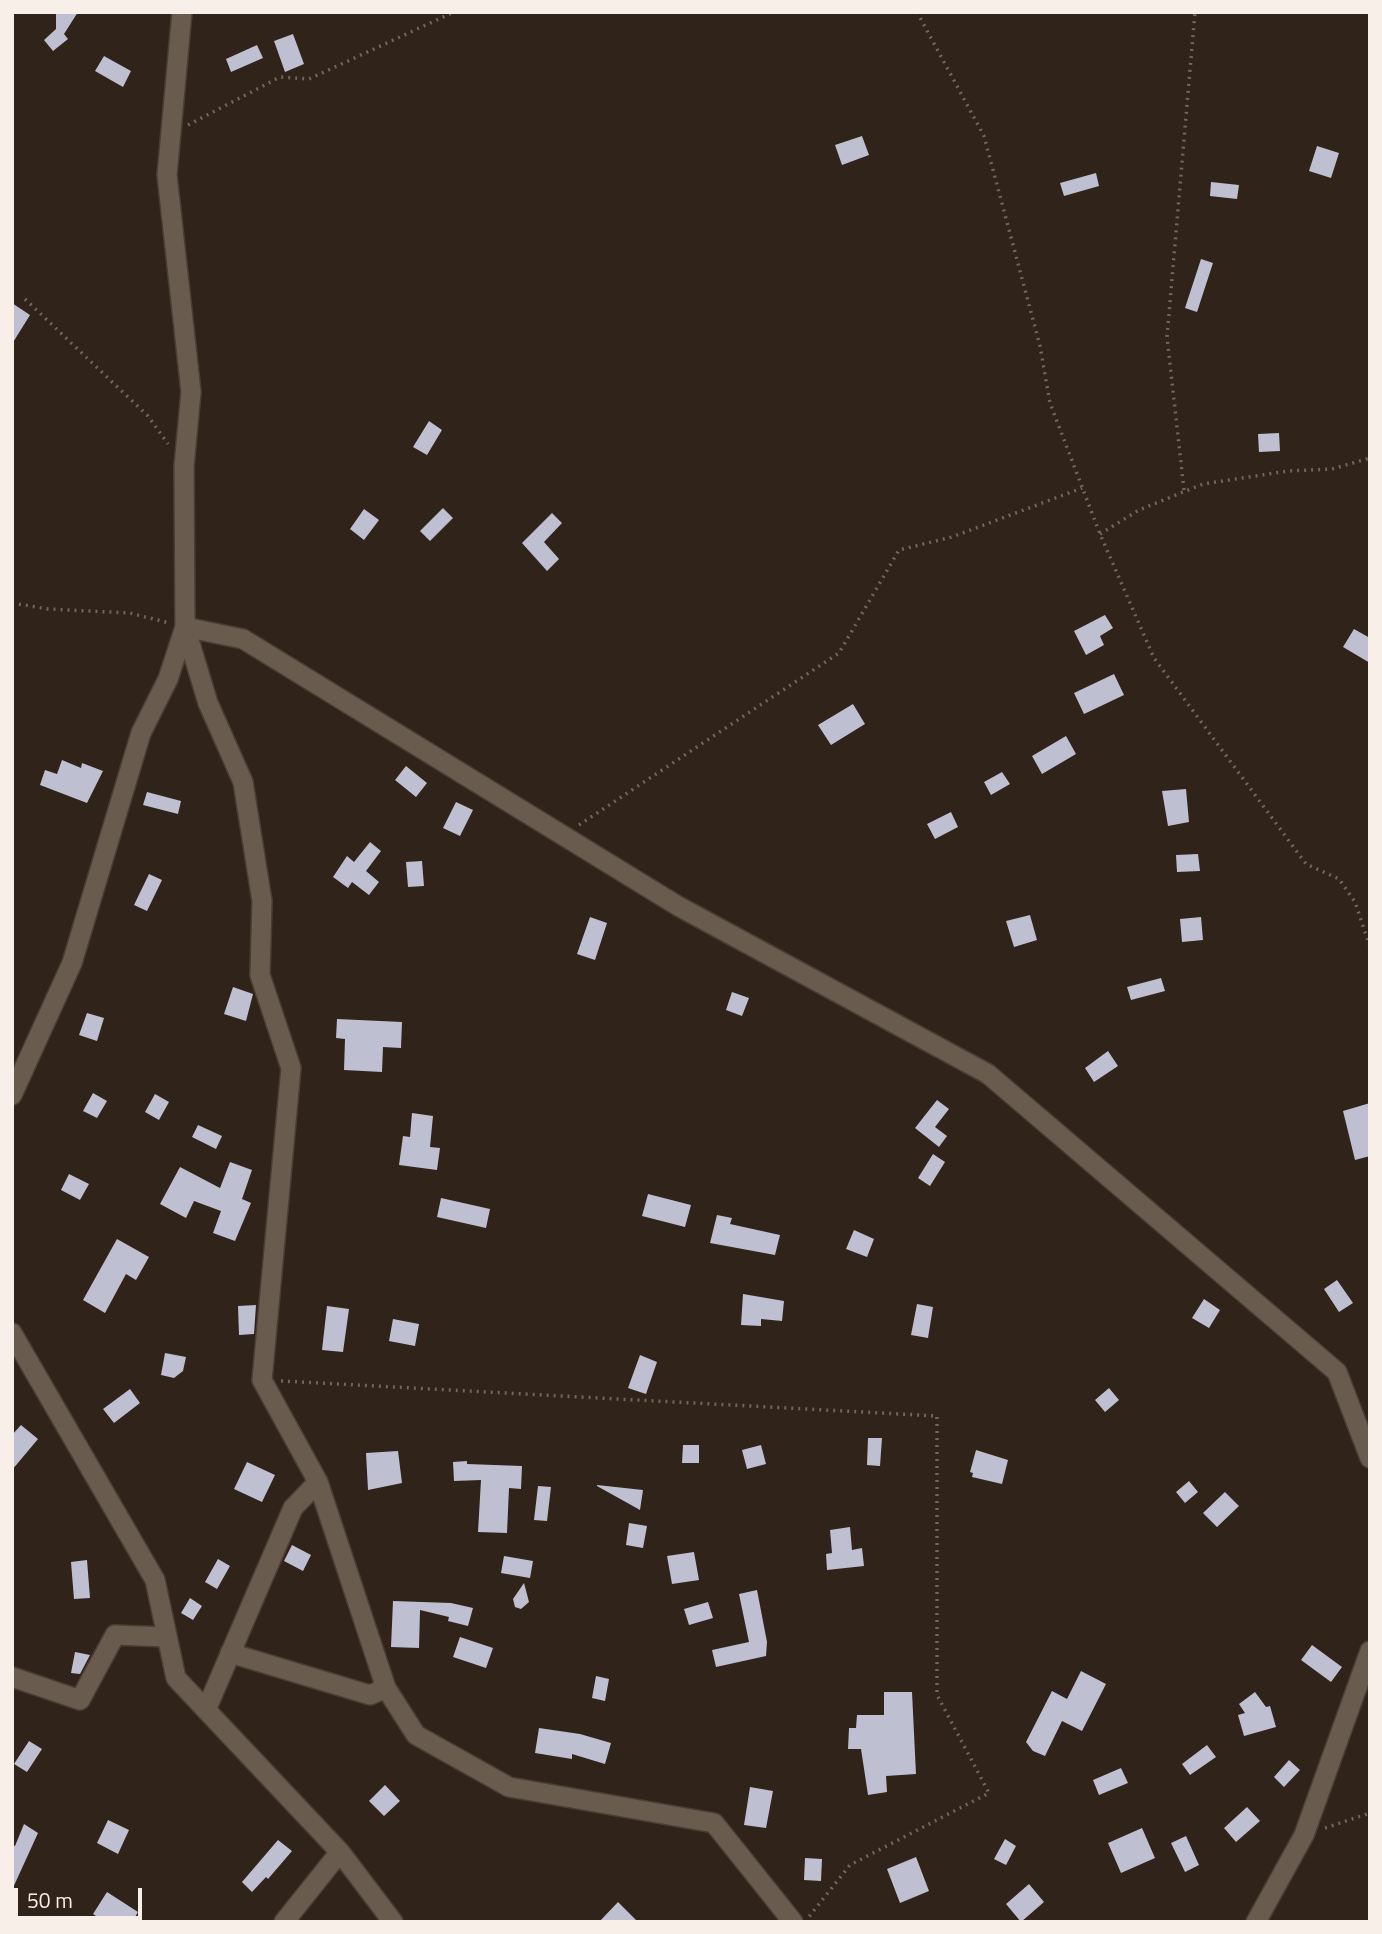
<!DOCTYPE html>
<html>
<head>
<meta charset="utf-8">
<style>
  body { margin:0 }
  #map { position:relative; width:1382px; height:1934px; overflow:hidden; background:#302319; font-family:"Titillium Web",sans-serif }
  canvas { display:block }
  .frame { position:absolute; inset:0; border:14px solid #f8efe8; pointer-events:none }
  .scale { position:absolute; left:14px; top:1888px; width:128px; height:32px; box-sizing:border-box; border:4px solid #f8efe8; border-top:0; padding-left:9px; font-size:21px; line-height:24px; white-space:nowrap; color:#f8efe8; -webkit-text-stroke:5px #302319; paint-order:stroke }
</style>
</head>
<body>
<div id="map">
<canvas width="1382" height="1934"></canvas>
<div class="frame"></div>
<div class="scale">50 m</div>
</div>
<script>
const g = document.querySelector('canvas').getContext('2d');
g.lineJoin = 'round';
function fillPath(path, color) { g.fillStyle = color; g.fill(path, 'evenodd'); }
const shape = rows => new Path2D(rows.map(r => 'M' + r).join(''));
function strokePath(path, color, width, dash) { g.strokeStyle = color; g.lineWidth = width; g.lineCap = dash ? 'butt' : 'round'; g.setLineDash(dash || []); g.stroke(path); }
fillPath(shape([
  [56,12,78,12,64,34,68,39,53,51,44,40,56,29],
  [293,34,304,64,285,72,274,41],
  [257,45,263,58,231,72,226,59],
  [104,56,131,71,123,87,95,71],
  [862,136,869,155,842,165,835,145],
  [1317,146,1339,153,1331,178,1309,171],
  [1096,173,1099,186,1064,196,1060,183],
  [1211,182,1239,185,1237,199,1210,196],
  [1201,259,1213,263,1197,312,1185,308],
  [12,303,30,315,12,344],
  [429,421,442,430,427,455,413,447],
  [1279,433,1280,451,1259,452,1258,434],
  [443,508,453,518,430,541,420,531],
  [364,509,379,520,364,540,350,529],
  [552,513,562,523,544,542,559,559,547,571,522,543],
  [1105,615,1113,628,1100,636,1104,645,1086,655,1074,631],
  [1354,629,1370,638,1370,663,1343,647],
  [1114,674,1124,695,1084,714,1074,693],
  [853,704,865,724,831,745,818,725],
  [1066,736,1076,754,1042,774,1032,756],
  [62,760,81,768,82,763,103,771,87,803,40,785,45,770,57,774],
  [406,766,427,783,416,797,395,780],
  [1002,772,1010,784,991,795,984,782],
  [1186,789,1189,822,1168,826,1162,791],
  [147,792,181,801,178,814,143,805],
  [456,802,473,810,460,836,443,828],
  [951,812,958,827,935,839,927,824],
  [370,842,381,851,366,871,379,882,369,895,352,882,348,888,333,877,347,856,354,862],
  [1198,854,1200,871,1177,872,1176,855],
  [422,861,424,886,408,887,406,862],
  [149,874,162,880,147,911,134,905],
  [1030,915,1037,940,1014,947,1006,921],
  [590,917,607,923,595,960,577,954],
  [1201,917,1203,940,1182,942,1180,919],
  [1161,978,1165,991,1131,1000,1127,987],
  [233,987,253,994,246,1021,224,1014],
  [732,992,749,998,742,1016,726,1010],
  [87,1013,104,1018,97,1041,79,1035],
  [337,1019,402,1022,401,1048,383,1047,382,1072,344,1070,345,1039,336,1038],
  [1108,1051,1118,1066,1094,1082,1085,1068],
  [93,1093,107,1101,97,1118,83,1111],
  [155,1094,169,1102,159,1120,145,1112],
  [937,1100,949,1109,935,1127,947,1136,939,1147,915,1128],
  [1370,1103,1370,1156,1355,1160,1343,1111],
  [412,1113,433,1116,430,1147,440,1148,437,1170,399,1165,403,1136,410,1137],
  [198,1125,222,1136,216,1149,192,1137],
  [933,1154,945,1162,930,1186,918,1178],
  [230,1162,252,1170,242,1199,251,1203,235,1241,213,1233,221,1211,194,1201,186,1218,160,1204,180,1167,220,1188],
  [69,1174,89,1184,80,1200,61,1190],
  [648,1194,691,1205,685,1227,642,1216],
  [441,1198,490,1209,486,1228,437,1217],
  [717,1215,732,1218,730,1224,780,1235,775,1255,710,1243],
  [854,1230,874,1239,867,1257,846,1249],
  [117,1239,149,1257,136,1280,126,1274,105,1313,83,1300],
  [1337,1280,1353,1303,1339,1312,1324,1289],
  [743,1294,784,1301,782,1321,761,1319,761,1326,741,1325],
  [1204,1299,1220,1310,1209,1328,1192,1318],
  [917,1304,933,1307,928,1338,911,1335],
  [256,1305,254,1334,239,1335,238,1306],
  [327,1306,349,1309,343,1352,322,1350],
  [393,1319,419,1324,415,1346,389,1341],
  [165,1353,186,1357,183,1371,174,1378,161,1375],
  [640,1355,657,1362,646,1394,628,1388],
  [1109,1388,1119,1400,1105,1412,1095,1400],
  [130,1389,140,1403,114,1423,103,1409],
  [21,1425,38,1439,12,1470,12,1435],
  [868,1438,882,1438,880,1466,867,1465],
  [683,1445,699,1445,699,1463,682,1463],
  [761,1445,766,1464,747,1469,742,1450],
  [976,1450,1008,1460,1002,1484,972,1477,973,1473,970,1472],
  [398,1451,402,1483,368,1490,366,1453],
  [467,1461,467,1464,522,1466,521,1489,509,1488,507,1533,478,1532,481,1480,454,1481,453,1462],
  [247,1462,275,1475,262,1502,234,1489],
  [1189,1481,1198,1492,1185,1503,1176,1492],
  [597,1485,643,1490,640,1510,597,1486],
  [538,1486,551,1487,547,1521,534,1520],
  [1225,1492,1239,1506,1217,1527,1203,1513],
  [629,1523,647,1526,643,1548,626,1545],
  [850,1527,852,1550,862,1548,864,1566,827,1570,826,1554,832,1553,830,1530],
  [292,1545,311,1555,303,1571,284,1561],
  [694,1552,699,1580,672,1584,667,1556],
  [504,1556,533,1561,530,1578,501,1573],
  [218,1559,230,1566,217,1589,205,1582],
  [87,1560,90,1598,74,1599,71,1562],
  [524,1583,529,1602,521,1609,515,1607,513,1599],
  [757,1590,767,1642,766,1656,716,1667,712,1650,749,1642,739,1594],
  [190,1598,202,1606,193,1620,181,1613],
  [393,1601,451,1603,473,1608,468,1626,448,1621,449,1617,420,1610,419,1648,391,1647],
  [708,1602,713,1618,689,1625,684,1609],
  [460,1637,493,1648,486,1668,453,1657],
  [1312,1645,1342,1667,1331,1682,1301,1660],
  [75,1652,90,1655,80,1674,71,1673],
  [1081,1671,1106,1684,1082,1731,1062,1721,1045,1756,1033,1751,1026,1742,1052,1691,1067,1699],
  [596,1676,609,1679,605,1701,592,1698],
  [884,1692,912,1692,916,1774,886,1776,887,1792,868,1795,861,1749,848,1749,849,1728,856,1728,857,1715,884,1715],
  [1255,1692,1266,1707,1270,1706,1276,1727,1244,1736,1238,1715,1245,1713,1239,1704],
  [539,1728,580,1734,611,1743,605,1764,572,1754,572,1759,535,1753],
  [29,1741,42,1749,27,1772,14,1764],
  [1207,1745,1216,1757,1190,1775,1182,1764],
  [1289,1760,1300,1770,1284,1787,1274,1777],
  [1121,1768,1128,1783,1099,1795,1093,1780],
  [385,1785,400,1801,384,1816,369,1801],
  [750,1787,773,1791,766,1828,744,1825],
  [1247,1807,1260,1821,1236,1842,1224,1828],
  [108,1820,129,1830,118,1854,97,1843],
  [24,1824,38,1833,12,1890,12,1845,15,1846],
  [1142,1828,1155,1858,1121,1873,1108,1843],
  [1186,1836,1199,1865,1185,1872,1171,1843],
  [1005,1839,1016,1846,1006,1865,994,1859],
  [278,1840,292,1851,268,1879,266,1877,252,1892,242,1882],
  [916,1857,929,1891,900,1903,887,1869],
  [805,1858,822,1859,821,1881,804,1880],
  [1029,1884,1044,1902,1021,1922,1006,1904],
  [107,1892,138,1912,132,1922,105,1922,93,1914],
  [618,1902,638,1922,599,1922]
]), '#bfbfd2');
const street = shape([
  [12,1095,72,963,141,733,168,679,185,627,184,466,191,392,167,175,182,12],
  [12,1333,155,1580,176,1678,340,1852,393,1922],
  [230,1653,370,1695,386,1688],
  [12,1677,80,1700,115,1635,167,1637],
  [206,1710,293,1508,318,1482],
  [284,1922,340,1852],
  [793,1922,714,1823,509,1787,416,1735,386,1688,318,1482,262,1380,291,1068,260,975,262,901,243,782,208,703,185,627,243,639,678,906,988,1074,1337,1372,1370,1458],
  [1256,1922,1304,1835,1370,1651]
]);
strokePath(street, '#493e36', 22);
strokePath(shape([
  [917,12,984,136,1040,346,1050,403,1100,534,1154,658,1306,864,1339,879,1355,902,1370,947],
  [188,125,280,77,309,79,454,12],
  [25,299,148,416,168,444],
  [1184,490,1167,337,1195,12],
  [1100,534,1139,510,1203,484,1288,471,1332,469,1370,458],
  [12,603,48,609,130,613,169,623],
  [579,825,839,653,899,550,952,537,1082,488],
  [281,1381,937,1416,937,1695,989,1793,850,1865,808,1918],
  [1325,1828,1370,1813]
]), '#71655c', 3.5, [2, 5]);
strokePath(street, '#6a5b4f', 19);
</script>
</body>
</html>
